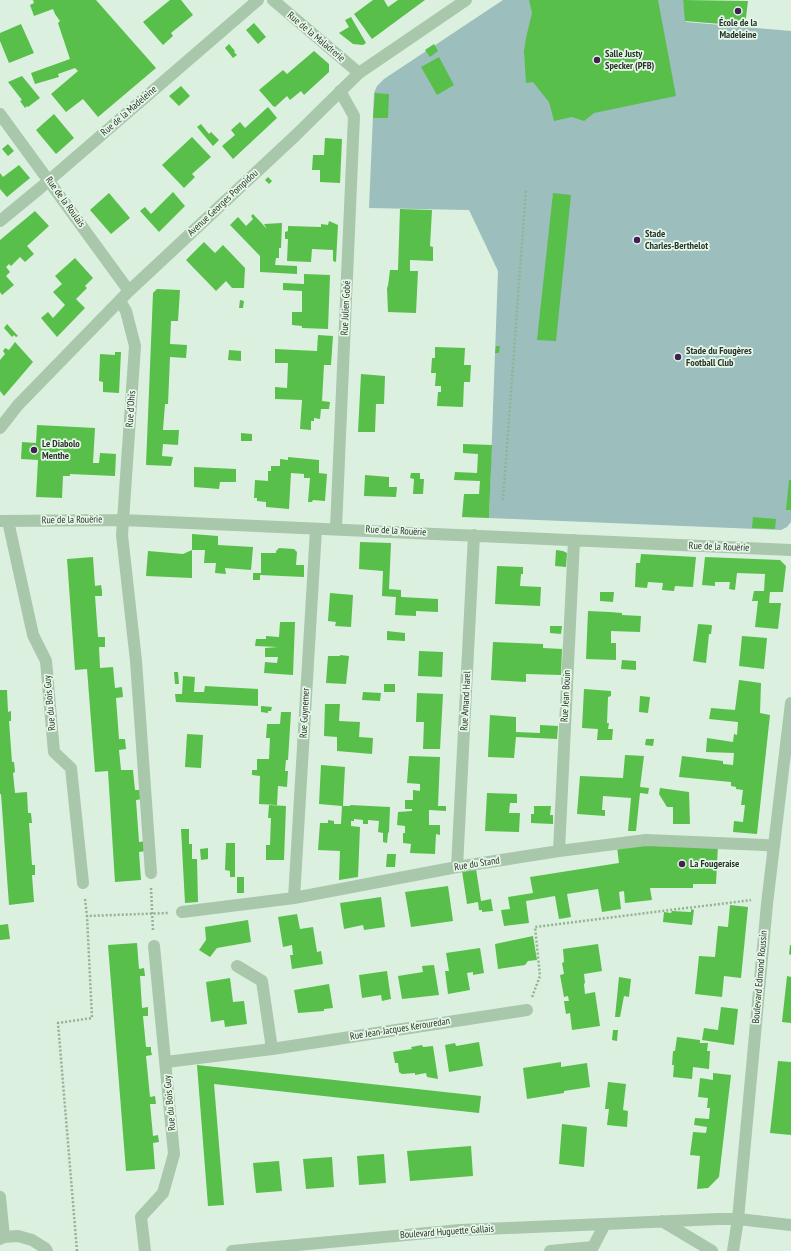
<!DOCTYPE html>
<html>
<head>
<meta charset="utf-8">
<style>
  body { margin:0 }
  canvas { display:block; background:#dbf0de }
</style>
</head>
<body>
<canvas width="791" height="1251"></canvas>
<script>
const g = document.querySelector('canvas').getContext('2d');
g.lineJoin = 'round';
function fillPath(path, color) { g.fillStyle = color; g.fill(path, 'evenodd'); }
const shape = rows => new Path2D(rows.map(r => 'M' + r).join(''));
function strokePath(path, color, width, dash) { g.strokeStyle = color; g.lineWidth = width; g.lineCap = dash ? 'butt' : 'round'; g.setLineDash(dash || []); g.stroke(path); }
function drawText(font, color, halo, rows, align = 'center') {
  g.font = font + ' "PT Sans Narrow",sans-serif'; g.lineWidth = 3.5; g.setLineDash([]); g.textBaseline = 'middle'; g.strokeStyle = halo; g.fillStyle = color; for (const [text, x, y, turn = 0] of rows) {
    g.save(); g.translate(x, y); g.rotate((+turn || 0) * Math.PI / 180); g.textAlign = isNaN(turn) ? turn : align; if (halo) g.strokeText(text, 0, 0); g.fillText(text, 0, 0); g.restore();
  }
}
fillPath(shape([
  [503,0,683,0,686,22,791,31,791,522,787,527,781,530,489,518,498,271,469,210,369,208,374,93,377,86,384,79]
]), '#9cbebd');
fillPath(shape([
  [33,0,96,0,156,68,98,117,83,99,66,112,51,94,78,71,75,68,58,74,59,77,35,84,31,73,70,59,58,23,60,21,55,14,53,9,34,16,30,5,34,3],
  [170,0,181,0,193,15,171,33,173,36,163,45,143,22],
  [373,0,384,0,388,7,398,0,425,0,372,39,354,14],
  [529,0,658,0,676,96,594,113,584,121,572,117,554,121,549,102,533,82,526,83,524,51,526,38,532,13],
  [683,0,748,1,745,26,685,21],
  [351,17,366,43,363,45,353,44,339,33,349,27,345,20],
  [254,23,266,37,258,44,246,30],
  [21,24,34,53,9,63,0,41,0,33],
  [229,44,235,51,234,52,237,55,233,58,225,48],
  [434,44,438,51,430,57,425,50],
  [314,51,329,64,329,72,304,95,301,91,290,100,287,96,275,107,273,106,259,90,283,70,287,74],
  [439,57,454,85,437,95,421,67],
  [22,76,40,98,28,107,27,106,25,108,20,101,22,100,8,82],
  [181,86,190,96,179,106,169,96],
  [375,93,389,94,388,118,373,118],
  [268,107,277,118,233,159,222,146,235,135,231,130,240,122,245,128],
  [54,114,74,138,56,154,36,130],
  [201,124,209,134,211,132,219,140,213,146,197,127],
  [192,137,211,157,192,174,195,177,184,188,162,165],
  [325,138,342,139,340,183,320,182,320,170,312,170,313,155,324,155],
  [8,144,14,151,8,156,2,149],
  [19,165,30,178,7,197,0,189,0,173,3,177],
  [268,177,272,181,269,184,265,180],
  [173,192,185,206,159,232,140,211,145,207,151,214],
  [109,193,130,218,111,234,90,210],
  [553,193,571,195,556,341,537,340],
  [400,209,432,210,430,246,433,247,433,261,410,260,410,271,418,271,416,313,388,312,387,288,388,286,390,270,398,270],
  [35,211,49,226,27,246,34,254,25,262,20,257,11,266,9,264,6,267,10,272,6,276,14,285,2,295,0,292,0,240],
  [253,214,267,229,264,224,282,223,281,248,279,248,279,258,276,258,275,265,297,266,297,274,260,272,260,256,230,225,238,217,246,226,253,219,251,216],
  [329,221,338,225,336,262,333,261,333,250,312,249,311,262,287,261,288,239,285,239,285,232,288,231,288,226,321,227,321,224,328,225],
  [204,242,215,253,223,245,245,268,244,288,232,288,226,281,216,291,186,260],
  [75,258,93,278,85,286,87,288,76,299,85,308,57,337,41,318,48,312,53,318,65,305,53,292,62,284,55,276],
  [304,274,330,275,328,329,302,328,302,326,292,325,292,312,302,312,302,291,283,290,283,283,304,284],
  [157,289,180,290,178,321,171,321,170,344,187,345,186,358,170,357,168,404,165,404,163,430,179,430,178,445,163,444,162,456,173,457,171,466,146,465,153,293],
  [240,300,244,301,243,308,239,308],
  [7,324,18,336,16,337,14,335,12,337,4,328],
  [318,335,333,336,331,365,324,365,322,401,330,402,329,409,321,409,320,419,314,418,314,421,311,421,311,430,300,429,302,400,275,399,275,387,287,388,288,363,275,363,275,349,317,351],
  [15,342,33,362,4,396,0,391,0,360,5,354,3,351,5,348,9,350],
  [496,346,500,346,499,353,495,353],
  [435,347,465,348,464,365,471,365,470,382,464,382,463,407,437,406,438,392,441,392,441,386,435,386,436,373,431,373,432,358,435,358],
  [229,350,241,351,241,361,228,360],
  [115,352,121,352,119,393,103,392,103,382,99,381,100,354,115,355],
  [361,374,385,376,384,404,376,404,375,432,358,432],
  [37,425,95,428,93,463,99,463,100,453,116,454,115,476,70,474,70,476,63,476,62,498,36,497,38,460,21,459,22,442,36,443],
  [241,433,252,434,252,441,241,441],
  [463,444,492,445,489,518,462,517,464,494,479,494,480,481,454,480,455,472,477,473,478,454,463,453],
  [288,457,319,460,319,473,327,474,325,501,313,500,312,502,308,502,310,478,304,478,304,474,291,473,289,509,266,507,266,502,257,501,257,498,254,498,255,480,268,481,268,471,271,471,271,466,280,466,280,459,288,460],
  [194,467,236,469,236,482,220,482,219,489,194,487],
  [411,473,420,473,420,479,424,479,423,494,413,494,414,479,410,478],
  [365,475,389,477,389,487,397,487,396,497,364,496],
  [789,480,791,480,791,510,786,510],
  [753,517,776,519,775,529,752,528],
  [192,534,218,536,218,545,253,547,251,570,225,568,226,574,215,573,216,563,204,563,205,550,192,550,192,578,146,576,148,551,183,554,192,550],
  [360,542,391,543,389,589,401,590,401,597,438,599,438,612,416,611,416,616,395,615,396,597,382,596,383,571,359,569],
  [279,548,294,549,297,552,296,565,304,565,304,577,260,575,260,580,253,580,253,573,261,573,261,553,276,553,276,551],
  [556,550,563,551,567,553,566,567,555,566],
  [641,554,696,557,693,587,675,586,674,591,662,590,663,583,648,582,647,588,635,587,636,563,640,563],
  [93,557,95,586,101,585,102,591,102,596,95,596,98,637,105,637,105,647,99,647,100,668,113,667,115,688,122,687,123,697,116,698,119,739,125,739,126,749,119,750,121,770,133,770,135,790,143,790,143,799,136,800,139,842,146,841,146,851,139,852,141,880,115,882,108,771,95,772,87,669,75,670,67,559],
  [705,557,780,560,786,566,783,592,770,592,769,603,781,603,778,629,755,627,758,601,752,601,754,591,764,591,765,574,737,573,735,590,729,589,730,582,715,582,715,586,702,585],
  [497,566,523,567,523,574,521,574,520,586,541,587,540,606,495,604],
  [600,592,614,592,613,602,600,601],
  [330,593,353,595,351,627,335,626,336,622,328,621],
  [588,611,610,612,622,613,622,615,641,616,640,632,611,631,611,643,616,643,616,660,586,659],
  [280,622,295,622,293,675,264,673,265,662,277,663,278,657,265,657,265,648,278,647,255,646,256,639,266,639,266,636,279,637],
  [698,624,711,625,712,626,711,634,709,634,706,663,693,661],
  [550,626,562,626,561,634,550,633],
  [387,631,405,633,405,641,387,640],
  [742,636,767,638,764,669,739,666],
  [493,642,543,644,543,648,562,649,561,675,526,674,526,682,491,680],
  [419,651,443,652,442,677,418,676],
  [340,655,349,656,346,684,326,683,328,656,340,656],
  [622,660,636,661,636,670,621,669],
  [174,672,178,672,179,684,175,684],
  [183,676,195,677,194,692,204,692,205,686,258,689,258,706,176,702,175,694,182,694],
  [739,680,761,683,760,713,770,715,757,834,733,832,734,821,743,822,745,805,741,805,743,790,736,789,736,787,731,786,731,782,679,777,682,756,723,761,723,764,733,765,734,753,706,752,707,738,733,742,734,734,737,735,738,722,709,719,711,708,735,710],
  [384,684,395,684,395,692,384,692],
  [584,689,611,691,611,696,608,697,607,723,609,723,608,729,613,729,612,740,597,740,598,729,582,728],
  [0,690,7,690,8,712,11,711,11,721,9,721,12,762,14,762,15,772,13,773,15,793,27,792,28,813,31,813,32,823,29,823,32,865,35,865,35,875,32,875,34,902,9,905,1,794,0,794],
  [363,692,381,693,380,701,362,700],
  [417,693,443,694,440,749,423,749,424,722,416,722],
  [640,696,650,697,648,713,639,712],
  [325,704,340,704,339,721,360,722,359,737,373,738,372,754,337,751,337,737,324,736],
  [261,706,272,707,271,711,268,711,268,713,261,712],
  [281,712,291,712,288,760,286,760,285,771,288,771,287,787,278,786,277,805,259,804,260,776,252,775,252,770,257,770,257,759,269,759,270,738,266,738,267,724,280,724],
  [490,715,516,717,516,732,540,733,540,725,558,726,557,739,516,737,514,758,488,757],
  [187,734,203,735,201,768,185,767],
  [646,739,654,739,653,746,645,745],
  [625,755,644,756,640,787,649,788,648,794,640,793,636,831,628,831,631,798,603,796,602,810,605,810,605,816,577,814,580,776,623,778],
  [409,756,440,757,438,806,446,806,446,811,429,810,429,825,440,825,440,835,436,834,435,854,410,853,411,844,403,843,403,833,405,833,405,826,397,825,398,812,412,811,412,809,405,809,405,800,413,800,413,790,420,791,420,784,407,783],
  [321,765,345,767,343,806,350,806,350,805,390,807,389,832,388,833,387,843,383,842,383,833,378,832,379,821,368,820,368,824,363,824,363,820,354,819,354,821,351,821,351,826,360,827,358,877,339,880,340,851,318,850,320,823,328,823,328,820,334,821,334,824,341,824,342,806,319,804],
  [660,788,689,792,690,824,673,824,673,807,667,807,659,794],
  [487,793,517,794,517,803,510,803,509,813,520,813,519,832,485,831],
  [269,805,286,806,284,860,266,860,266,845,270,845,271,818,268,818],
  [534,806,551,806,550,815,553,815,553,824,531,823,531,814,534,814],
  [181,829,189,829,189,844,192,844,192,859,197,859,198,902,185,903],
  [226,843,235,843,235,877,230,877,230,871,225,870],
  [640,844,718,845,716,884,693,884,693,888,650,888,652,900,625,903,624,891,619,892,621,909,602,912,598,889,567,894,571,917,559,919,555,896,526,901,529,923,504,926,501,910,510,909,508,897,533,893,530,877,619,863,617,847],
  [208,848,208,859,201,860,200,849],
  [387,854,396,854,395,867,386,867],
  [476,869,481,901,491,899,493,911,482,912,482,910,479,910,478,902,467,904,462,871],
  [237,877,244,877,244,893,237,893],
  [448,886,453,921,411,927,405,892],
  [381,897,385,927,364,930,363,925,344,929,340,903],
  [730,905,748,907,741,978,724,976,722,997,695,994,699,956,715,957,718,926,728,927],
  [691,909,694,910,692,925,663,922,664,912,671,913,672,911,691,912],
  [297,914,300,929,313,927,317,952,321,951,323,964,292,969,290,955,293,955,292,945,283,947,278,917],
  [248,920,251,942,217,948,210,957,199,950,206,940,205,927],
  [8,924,10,939,0,940,0,925],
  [533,936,537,960,528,961,525,965,498,969,495,944],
  [137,943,139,969,144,968,145,976,140,976,142,1008,148,1007,148,1016,143,1016,146,1047,151,1047,151,1051,152,1055,146,1056,150,1097,155,1096,156,1104,150,1104,153,1136,158,1135,159,1142,153,1143,155,1169,126,1171,108,945],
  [598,944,602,971,584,974,585,983,584,984,585,994,595,992,600,1026,572,1030,570,1013,566,1014,564,1001,569,1001,568,996,564,997,560,975,564,974,562,963,564,962,563,949],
  [790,945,791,945,791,955,789,954],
  [480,948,484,973,473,975,473,972,467,973,470,990,448,994,445,971,449,971,446,953],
  [434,965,439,995,402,999,398,976,423,972,422,966],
  [387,971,391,999,382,1001,381,995,362,998,359,975],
  [787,976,791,977,791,1023,782,1022],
  [619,977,631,979,629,997,624,996,620,1017,615,1017],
  [230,978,233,1002,244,1001,247,1024,225,1027,224,1020,211,1022,206,982],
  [329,984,333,1008,324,1009,324,1011,298,1013,294,990],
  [721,1007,738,1009,734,1045,702,1040,704,1028,718,1030],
  [613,1030,618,1030,617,1041,612,1040],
  [677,1037,700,1040,700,1043,708,1043,707,1051,710,1051,709,1069,693,1067,692,1079,673,1077,674,1065,672,1065,673,1051,675,1051],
  [479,1042,483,1066,449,1072,445,1045,455,1043,456,1046],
  [422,1045,423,1047,433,1046,438,1079,427,1077,426,1073,415,1075,415,1073,402,1074,399,1072,398,1063,395,1063,393,1052,412,1049,411,1047],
  [778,1061,791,1062,791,1135,770,1133],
  [561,1062,561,1067,587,1063,590,1087,564,1091,564,1093,527,1099,523,1068],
  [197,1065,481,1096,479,1113,214,1084,224,1205,208,1206],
  [713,1073,731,1075,719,1177,708,1188,697,1189,700,1156,690,1155,693,1132,706,1133,707,1127,694,1125,695,1118,709,1119,710,1108,707,1108,708,1098,698,1097,700,1078,713,1080],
  [608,1082,626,1084,623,1110,628,1111,627,1127,607,1125,609,1109,605,1109],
  [562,1124,587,1127,584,1167,559,1164],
  [471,1146,473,1176,410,1181,407,1151],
  [384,1154,386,1183,359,1185,357,1156],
  [332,1157,334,1187,306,1189,303,1159],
  [279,1161,282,1191,256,1193,253,1163]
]), '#58bf4a');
strokePath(shape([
  [503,500,526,189],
  [151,888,153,931],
  [85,899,87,916],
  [532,997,540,976,535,927,751,900],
  [77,1251,58,1023,92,1018,87,916,168,913]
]), '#92b394', 2.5, [2, 2]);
strokePath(shape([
  [273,0,359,73],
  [0,114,129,291],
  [0,221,39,189,258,0],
  [120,301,126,311,135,346,122,535,136,661,151,873],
  [0,428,18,405,129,291,295,136,359,73,466,0],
  [0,521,123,520,791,550],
  [8,521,33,635,46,661,54,752,71,768,83,883],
  [336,528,354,116,340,91],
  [559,851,574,540],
  [457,867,474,535],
  [294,898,316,529],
  [182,912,294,898,457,867,559,851,646,840,764,845,773,846],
  [237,966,262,981,272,1049],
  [166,1062,272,1049,527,1010],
  [0,1197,4,1237],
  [662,1221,712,1251],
  [0,1239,4,1237,18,1236,32,1240,45,1248,47,1251],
  [145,1251,141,1217,163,1193,174,1154,154,946],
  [232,1251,460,1230,605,1224,718,1219,738,1219,791,1225],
  [550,1251,593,1247,605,1224],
  [733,1251,738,1219,767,904,791,703]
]), '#a8c7ab', 12);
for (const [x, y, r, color] of [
  [738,11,4,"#441f53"],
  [597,60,4,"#441f53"],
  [637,240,4,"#441f53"],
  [678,357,4,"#441f53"],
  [34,450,4,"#441f53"],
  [682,864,4,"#441f53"]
]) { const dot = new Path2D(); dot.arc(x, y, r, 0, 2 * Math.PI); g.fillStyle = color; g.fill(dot); strokePath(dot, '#e7f8ea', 1.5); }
drawText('bold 10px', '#283427', '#e7f8ea', [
  ["École de la",738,23,"center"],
  ["Madeleine",738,35,"center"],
  ["Salle Justy",605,54],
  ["Specker (PFB)",605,66],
  ["Stade",645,234],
  ["Charles-Berthelot",645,246],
  ["Stade du Fougères",686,351],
  ["Football Club",686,363],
  ["Le Diabolo",42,444],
  ["Menthe",42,456],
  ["La Fougeraise",690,864]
], 'left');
drawText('10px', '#283427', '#e7f8ea', [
  ["Rue de la Maladrerie",316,37,40],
  ["Rue de la Madeleine",129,111,-41],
  ["Rue de la Roulais",65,202,54],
  ["Avenue Georges Pompidou",223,203,-43],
  ["Rue Julien Gobé",346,308,-87],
  ["Rue d'Ohis",131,409,-86],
  ["Rue de la Rouërie",72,520,-1],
  ["Rue de la Rouërie",396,531,3],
  ["Rue de la Rouërie",719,547,2],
  ["Rue Jean Bouin",566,696,-87],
  ["Rue Amand Harel",466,701,-87],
  ["Rue du Bois Guy",50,703,-95],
  ["Rue Guynemer",305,713,-87],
  ["Rue du Stand",477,864,-9],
  ["Boulevard Edmond Roussin",760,977,-85],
  ["Rue Jean-Jacques Kerouredan",400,1029,-9],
  ["Rue du Bois Guy",170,1103,-95],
  ["Boulevard Huguette Gallais",447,1232,-4]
]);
</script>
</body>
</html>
